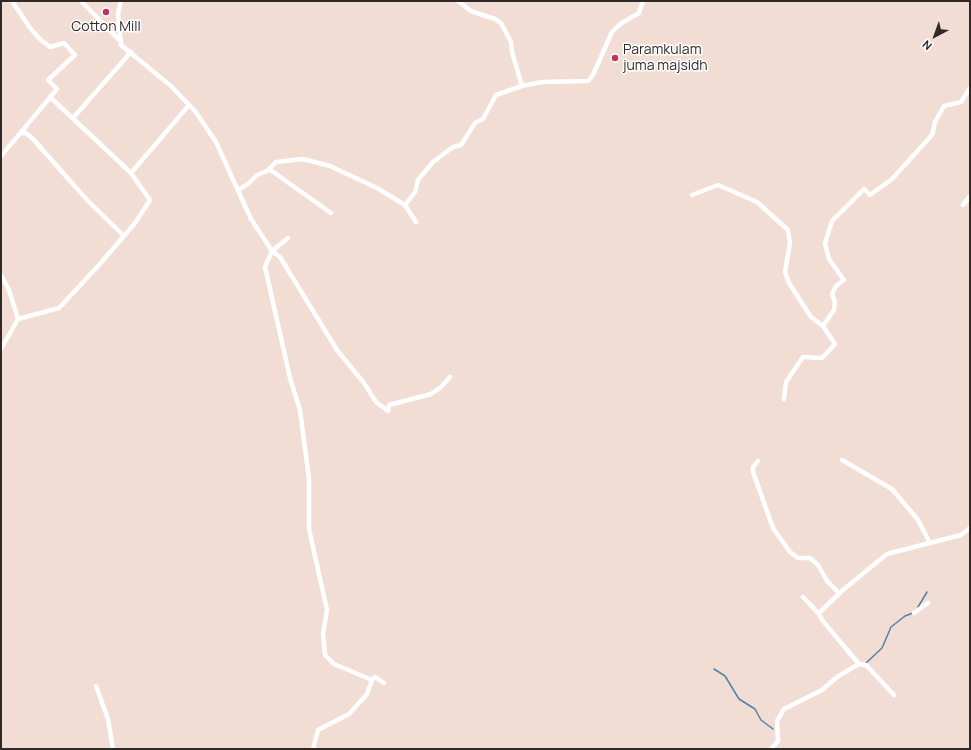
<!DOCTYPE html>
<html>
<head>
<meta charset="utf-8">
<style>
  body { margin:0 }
  #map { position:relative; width:971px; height:750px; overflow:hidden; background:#f2ddd4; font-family:Manrope,sans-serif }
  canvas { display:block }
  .frame { position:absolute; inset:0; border:2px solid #312925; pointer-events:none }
  .north { position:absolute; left:915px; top:16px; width:40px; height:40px; -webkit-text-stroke:3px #fff; paint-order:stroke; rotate:221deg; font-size:11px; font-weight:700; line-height:16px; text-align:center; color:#312925 }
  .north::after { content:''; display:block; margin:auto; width:14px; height:18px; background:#312925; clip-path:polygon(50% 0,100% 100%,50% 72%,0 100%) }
</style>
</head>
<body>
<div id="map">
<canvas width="971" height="750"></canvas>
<div class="frame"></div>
<div class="north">N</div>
</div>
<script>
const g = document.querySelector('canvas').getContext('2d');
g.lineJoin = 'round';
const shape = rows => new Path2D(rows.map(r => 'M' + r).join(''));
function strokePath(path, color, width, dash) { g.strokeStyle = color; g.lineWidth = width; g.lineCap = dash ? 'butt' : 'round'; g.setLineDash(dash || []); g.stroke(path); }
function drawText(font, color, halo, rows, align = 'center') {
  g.font = font + ' Manrope,sans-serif'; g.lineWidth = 3; g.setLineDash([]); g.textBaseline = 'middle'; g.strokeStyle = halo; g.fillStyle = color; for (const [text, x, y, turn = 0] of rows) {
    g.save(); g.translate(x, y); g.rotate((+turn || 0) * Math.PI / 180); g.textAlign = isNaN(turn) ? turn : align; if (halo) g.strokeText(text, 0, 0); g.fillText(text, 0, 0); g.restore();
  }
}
strokePath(shape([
  [918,607,927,592],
  [866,663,882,648,891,627,905,616,913,613],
  [714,669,725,676,739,699,755,709,761,720,773,729]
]), '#5480a4', 1.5);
strokePath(shape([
  [81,1,121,42],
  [121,1,118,13,121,45,171,86,195,111,216,142,251,219,272,251,265,267,290,378,300,410,309,479,309,529,327,610,323,634,325,655,334,664,372,680,367,694,349,714,318,730,313,749],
  [522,86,542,82,588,81,593,75,612,32,620,24,639,13,643,1],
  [50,97,131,173],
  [73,118,131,52],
  [20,133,26,133,33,139,87,200,124,236],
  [1,156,57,89,48,80,75,55,64,43,50,47,41,40,30,28,12,1],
  [269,169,331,213],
  [238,190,248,184,257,175,267,171,276,162,303,159,330,166,377,188,405,205,416,222],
  [692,195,718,185,757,202,788,230,790,243,785,272,789,283,811,317,823,326,835,344,822,358,803,357,786,382,784,399],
  [405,205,415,192,418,180,433,162,453,147,461,145,475,123,483,119,496,95,522,86,512,52,511,42,501,23,495,19,471,11,458,1],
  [963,205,970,196],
  [288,238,272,251,280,257,337,350,364,383,376,402,388,411,389,405,431,394,441,387,450,377],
  [1,275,9,290,18,319,1,349],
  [18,319,59,308,99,265,135,223,150,200,131,173,189,105],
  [823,326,834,310,835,302,832,294,836,286,844,280,829,259,825,243,832,221,864,189,870,195,892,179,932,135,935,122,944,106,961,102,970,88],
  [842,460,892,489,918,520,930,543],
  [758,461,753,467,753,472,773,528,790,552,798,558,810,558,818,565,827,581,839,593],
  [803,597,819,614],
  [914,613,928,603],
  [859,664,866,665,894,695],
  [372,680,375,677,384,683],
  [96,686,108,719,113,749],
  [771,749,778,741,777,721,784,709,822,690,837,677,859,664,822,620,819,614,822,610,843,590,887,554,961,535,970,528]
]), '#fff', 4.5);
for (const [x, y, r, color] of [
  [106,12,4,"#be3266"],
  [615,58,4,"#be3266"]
]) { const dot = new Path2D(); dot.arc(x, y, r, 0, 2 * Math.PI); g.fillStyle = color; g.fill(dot); strokePath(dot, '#fff', 1.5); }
drawText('14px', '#312925', '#fff', [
  ["Cotton Mill",106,27],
  ["Paramkulam",623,50,"left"],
  ["juma majsidh",623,66,"left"]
]);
</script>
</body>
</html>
